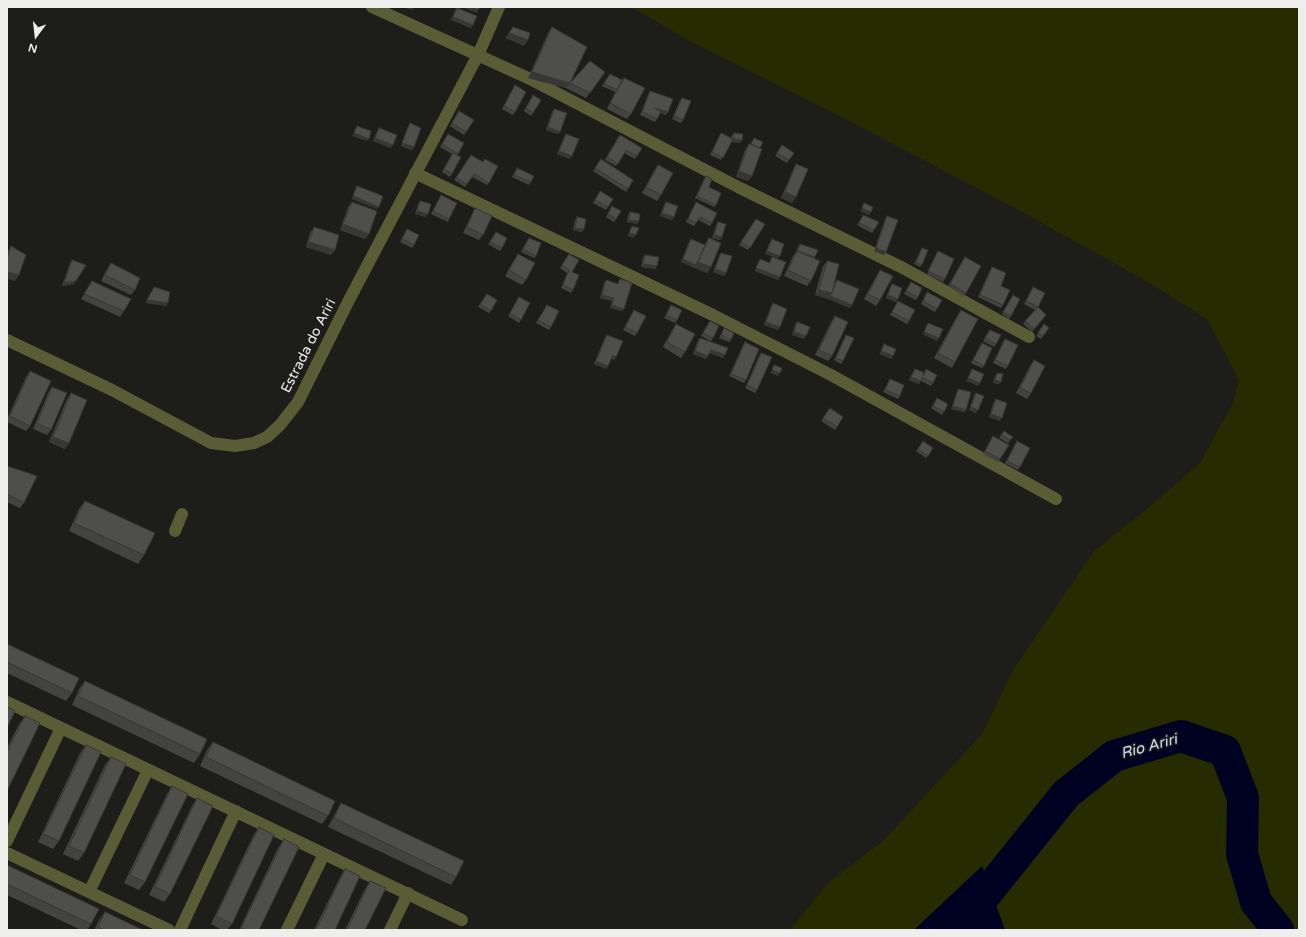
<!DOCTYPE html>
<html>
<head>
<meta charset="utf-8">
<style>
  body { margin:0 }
  #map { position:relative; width:1306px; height:937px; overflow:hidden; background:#1d1e1a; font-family:"Varela Round",sans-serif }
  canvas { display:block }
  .frame { position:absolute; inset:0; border:8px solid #eeefed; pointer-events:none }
  .north { position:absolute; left:16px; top:16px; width:40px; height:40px; -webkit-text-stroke:3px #1d1e1a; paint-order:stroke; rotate:195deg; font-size:11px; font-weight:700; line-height:16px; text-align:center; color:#eeefed }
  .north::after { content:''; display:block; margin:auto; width:14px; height:18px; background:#eeefed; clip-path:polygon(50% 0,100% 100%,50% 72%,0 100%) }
</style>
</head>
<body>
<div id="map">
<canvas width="1306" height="937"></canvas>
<div class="frame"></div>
<div class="north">N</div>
</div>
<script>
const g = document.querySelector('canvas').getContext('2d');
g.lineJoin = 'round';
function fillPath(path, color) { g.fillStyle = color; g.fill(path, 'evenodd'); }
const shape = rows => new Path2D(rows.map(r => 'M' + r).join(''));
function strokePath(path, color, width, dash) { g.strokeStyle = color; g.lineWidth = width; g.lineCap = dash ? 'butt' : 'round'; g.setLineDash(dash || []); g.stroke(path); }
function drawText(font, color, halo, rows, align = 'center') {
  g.font = font + ' "Varela Round",sans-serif'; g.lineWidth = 3; g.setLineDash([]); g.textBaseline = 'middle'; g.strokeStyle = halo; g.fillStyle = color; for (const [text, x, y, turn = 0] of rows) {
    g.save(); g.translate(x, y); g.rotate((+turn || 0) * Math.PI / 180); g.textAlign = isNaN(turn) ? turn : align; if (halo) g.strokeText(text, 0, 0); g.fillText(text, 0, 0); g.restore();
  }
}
fillPath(shape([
  [631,7,1299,7,1299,930,1005,930,982,866,914,930,790,930,828,883,883,841,982,734,1013,670,1094,551,1147,509,1200,463,1233,403,1239,380,1207,319,1148,282,1022,212,838,115,688,40]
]), '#272b00');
fillPath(shape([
  [982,866,1005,930,914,930]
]), '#000221');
strokePath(shape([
  [957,930,1066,794,1114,756,1181,736,1225,751,1243,798,1242,854,1256,902,1278,930]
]), '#000221', 32);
strokePath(shape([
  [372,7,528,78,738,187,903,268,1029,337],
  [415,173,713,315,831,375,1056,499],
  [7,340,112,390,211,443,235,446,254,443,267,437,280,425,298,402,348,302,478,55,499,7],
  [175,531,182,514],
  [7,702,462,920],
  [7,841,61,728],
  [7,853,169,930],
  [89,892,148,770],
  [180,930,236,811],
  [287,930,324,854],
  [390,930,408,893]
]), '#585d36', 12);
fillPath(shape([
  [457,8,473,25,471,28,451,20,455,10],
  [552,27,570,83,605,72,586,98,566,88,528,78,548,33],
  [610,74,622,80,624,78,631,114,627,119,607,109,615,92,602,86],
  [515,85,515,112,513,115,502,109],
  [650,91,668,112,666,115,660,113,655,122,640,115,649,93],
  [533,95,541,100,531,116,524,111],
  [682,98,683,120,681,123,672,119,680,100],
  [554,109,560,132,558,134,546,130,552,112],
  [459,111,474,120,464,135,450,126],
  [410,123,414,147,412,150,401,146,408,126],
  [379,128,391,148,373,141,377,131],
  [721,133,731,138,732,135,734,133,742,140,740,143,731,142,721,160,710,155],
  [566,134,570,159,557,154,564,137],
  [446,137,464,143,457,155,452,174,450,177,442,172,452,154,440,147],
  [618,137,642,148,635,159,624,153,616,166,605,160],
  [754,138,763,142,760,148,752,176,748,181,736,177,745,150,749,144,750,145],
  [782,145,794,153,787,163,775,156],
  [471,155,489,183,487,185,472,177,465,187,454,180],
  [601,159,633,180,626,192,593,171],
  [796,164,792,203,781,198,793,170],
  [658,165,661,195,657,201,642,193,654,171],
  [517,168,531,182,529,185,512,177],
  [706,176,709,187,716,205,714,207,695,198,704,179],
  [600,191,613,199,606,210,593,203],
  [441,195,449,219,448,222,431,214],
  [420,201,426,217,415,214,418,204],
  [352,202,369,234,365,239,340,230,348,207],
  [666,202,672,220,660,216,664,205],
  [696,202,712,223,710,226,698,220,694,226,686,222],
  [612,206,616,219,614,222,606,217],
  [475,208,483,235,479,240,463,233,472,214],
  [630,212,639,221,637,224,627,222,628,215],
  [863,215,874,230,872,233,857,225],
  [887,216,884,255,874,251,885,219],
  [577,217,584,229,582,232,573,230,575,220],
  [756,219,765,224,748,250,739,245],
  [718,222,722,237,720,240,712,238,716,225],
  [314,227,335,250,331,255,306,247,310,233],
  [407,229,414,245,412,248,400,242],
  [496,232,502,248,500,251,488,244],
  [529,238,536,256,534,258,521,252],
  [709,238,711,267,707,273,681,262,689,242,691,239,704,245],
  [772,239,778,258,765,254,770,242],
  [800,244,815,257,814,259,811,281,807,286,784,276,793,256,796,252,798,247],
  [11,246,15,281,7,278,7,253],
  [922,248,922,265,920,267,914,264],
  [938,251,945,279,943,282,927,274],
  [721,253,726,273,724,276,713,272,719,256],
  [518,254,526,280,522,285,505,276,514,260],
  [569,254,572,272,573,290,571,293,561,288,567,273,560,268],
  [645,255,657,266,655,269,641,267,643,258],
  [772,257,778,280,755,271,758,262,760,259,769,263],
  [72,260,74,284,62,286,70,263],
  [963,260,966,293,964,296,948,286],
  [827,261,834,283,837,280,852,305,850,308,828,299,815,295,823,266],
  [111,263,135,290,131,295,101,281,107,269],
  [992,267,1001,286,1003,305,1001,308,978,297,990,270],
  [880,270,880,300,876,306,864,299,877,275],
  [620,279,622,311,610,308,612,301,600,298,604,283,606,280,617,284],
  [92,281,124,311,120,317,81,299],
  [911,282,918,297,916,300,904,294],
  [892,284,898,299,896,302,886,298,890,287],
  [1033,287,1038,307,1044,318,1032,332,1023,324,1035,310,1024,304],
  [927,292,937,309,935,312,921,304],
  [487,294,491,311,489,313,478,307],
  [1013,295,1011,316,1009,319,1002,314],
  [519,297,521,320,519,323,508,316],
  [898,301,909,321,907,324,890,315],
  [773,303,778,330,764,325,771,306],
  [547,305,551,327,549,330,536,323],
  [671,305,677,320,675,323,664,318],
  [634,310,637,333,635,336,623,330],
  [961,310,955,362,952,368,934,358,957,316],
  [835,316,832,356,828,361,815,355,831,322],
  [710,321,713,338,711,341,701,336],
  [797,322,804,339,792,335,795,325],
  [676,324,685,352,681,358,663,347,672,330],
  [1044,324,1049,328,1041,339,1036,336],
  [724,328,731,340,729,342,719,338],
  [990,330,996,344,994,347,983,341],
  [607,335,614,360,611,358,608,366,606,369,594,364,605,337],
  [846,335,843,361,841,364,834,360,845,337],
  [700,338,723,358,709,353,706,359,693,354,698,340],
  [1005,339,1008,366,1006,369,993,363,1003,342],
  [745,342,746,380,744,383,729,376,743,345],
  [982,343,984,366,982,368,971,363],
  [761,353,757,390,755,393,745,388,759,356],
  [1034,360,1031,393,1027,399,1016,393,1030,366],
  [915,369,923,375,933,383,931,386,921,381,919,384,909,380,913,372],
  [30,371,30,426,26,431,7,422,7,419,26,377],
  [997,373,999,384,993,383,995,376],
  [890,379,900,396,898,399,883,392,888,382],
  [52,387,51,430,47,435,33,429,48,393],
  [958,389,966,410,964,412,951,409,957,392],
  [71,393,69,443,65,449,49,442,67,399],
  [976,393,978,410,976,413,969,410,974,395],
  [937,398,948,404,942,415,931,408],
  [996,399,1000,421,989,417,994,401],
  [830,408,843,417,835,430,821,421],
  [1004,431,1013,437,1008,443,999,438],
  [993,436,1000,459,998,462,983,454],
  [923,441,933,448,926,458,916,451],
  [1017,441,1020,467,1018,470,1005,463],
  [7,466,24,503,20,508,7,502],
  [85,501,144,555,138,564,69,531,79,509],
  [7,644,72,693,66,701,7,673],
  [85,681,200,754,194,763,72,705,79,689],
  [25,716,7,791,7,748,19,724],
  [213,742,328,816,322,824,200,766,207,750],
  [86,745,59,841,53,849,38,842,80,753],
  [111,757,84,853,78,861,63,854,105,765],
  [172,786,145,882,139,890,124,883,167,794],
  [197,798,170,894,164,902,149,895,192,806],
  [341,803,456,877,451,885,328,827,336,812],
  [259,827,232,924,227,930,222,930,211,924,253,836],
  [284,839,259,930,239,930,278,848],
  [7,865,91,924,87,930,81,930,7,895],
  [345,869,335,930,314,930,340,877],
  [370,881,365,930,345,930,365,889],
  [105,912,143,930,94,930,99,920]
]), '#434440');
fillPath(shape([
  [403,7,414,7,412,10],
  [464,7,471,7,478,10,477,13,464,8],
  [453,17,473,25,471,28,451,20],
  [509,33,528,40,524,46,505,38],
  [532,72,570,83,566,88,528,78],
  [654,108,668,112,666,115,652,110],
  [548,127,560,132,558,134,546,130],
  [354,133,369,139,367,141,352,136],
  [375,138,393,145,391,148,373,141],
  [733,139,742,140,740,143,731,142],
  [402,143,414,147,412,150,401,146],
  [559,151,572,156,570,159,557,154],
  [739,171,752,176,748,181,736,177],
  [785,192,796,197,792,203,781,198],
  [353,196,379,207,377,209,351,199],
  [862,208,871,212,869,215,860,211],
  [417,211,428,214,426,217,415,214],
  [662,213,674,217,672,220,660,216],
  [629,220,639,221,637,224,627,222],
  [343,224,369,234,365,239,340,230],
  [575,228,584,229,582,232,573,230],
  [629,233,636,235,634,238,627,236],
  [714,235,722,237,720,240,712,238],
  [309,242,335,250,331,255,306,247],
  [876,248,886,252,884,255,874,251],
  [767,251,780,256,778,258,765,254],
  [797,251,815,257,813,260],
  [683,259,696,265,694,268,681,262],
  [698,262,711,267,707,273,694,268],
  [643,264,657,266,655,269,641,267],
  [756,268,780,277,778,280,755,271],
  [715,269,726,273,724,276,713,272],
  [7,272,19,275,15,281,7,278],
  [76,281,74,284,62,286,64,283],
  [819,290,832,293,852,305,850,308,828,299,815,295],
  [602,295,614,298,612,301,600,298],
  [888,295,898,299,896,302,886,298],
  [147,300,168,303,166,306,145,303],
  [612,305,624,309,622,311,610,308],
  [766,322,780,327,778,330,764,325],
  [794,332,806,336,804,339,792,335],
  [924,332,939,338,937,341,922,334],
  [711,350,725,355,723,358,709,353],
  [695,351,708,356,706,359,693,354],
  [881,351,893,356,891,359,879,354],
  [613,355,616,357,614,360,611,358],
  [596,361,608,366,606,369,594,364],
  [772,370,780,373,778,376,770,373],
  [911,377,921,381,919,384,909,380],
  [968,378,980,383,978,386,966,381],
  [995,380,1001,382,999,384,993,383],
  [953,406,966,410,964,412,951,409],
  [971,407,978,410,976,413,969,410],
  [991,414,1002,418,1000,421,989,417],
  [53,437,69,443,65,449,49,442]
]), '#373734');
const building = shape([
  [471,7,480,7,478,10,471,7],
  [457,8,477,16,473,25,453,17,457,8],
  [513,27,530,33,528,40,509,33,513,27],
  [552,27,587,47,570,83,590,61,605,72,590,93,570,83,532,72,552,27],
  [610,74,622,80,617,90,604,83,610,74],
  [624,78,645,88,631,114,610,103,624,78],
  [515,85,526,92,515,112,504,106,515,85],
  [650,91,673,99,668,112,654,108,661,111,657,119,642,112,650,91],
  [533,95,541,100,533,113,526,108,533,95],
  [682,98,691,101,683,120,674,116,682,98],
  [554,109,567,113,560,132,548,127,554,109],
  [459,111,474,120,466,132,452,123,459,111],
  [410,123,421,128,414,147,402,143,410,123],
  [357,126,371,131,369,139,354,133,357,126],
  [379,128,397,135,393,145,375,138,379,128],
  [721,133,733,139,723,158,712,152,721,133],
  [734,133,743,134,742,140,733,139,734,133],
  [448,134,464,143,458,154,442,144,448,134],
  [566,134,579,139,572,156,559,151,566,134],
  [620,135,642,148,637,156,626,150,618,164,607,157,620,135],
  [754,138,763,142,760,148,751,144,754,138],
  [749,144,762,149,752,176,739,171,749,144],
  [782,145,794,153,789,160,777,153,782,145],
  [453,153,461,157,452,174,444,169,453,153],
  [471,155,483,162,485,159,498,166,489,183,474,174,467,184,456,178,471,155],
  [601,159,633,180,628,189,595,168,601,159],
  [796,164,808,169,796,197,785,192,796,164],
  [658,165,673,173,661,195,646,187,658,165],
  [517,168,534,176,531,182,514,175,517,168],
  [706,176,712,179,709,187,721,193,716,205,697,196,706,176],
  [357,186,383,196,379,207,353,196,357,186],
  [600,191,613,199,608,207,595,200,600,191],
  [441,195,457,203,449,219,433,211,441,195],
  [420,201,431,204,428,214,417,211,420,201],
  [352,202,377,211,369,234,343,224,352,202],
  [666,202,678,206,674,217,662,213,666,202],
  [696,202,717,213,712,223,700,217,696,223,688,219,696,202],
  [864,203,873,207,871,212,862,208,864,203],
  [612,206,621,211,616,219,608,214,612,206],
  [475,208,492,216,483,235,467,227,475,208],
  [630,212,640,214,639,221,629,220,630,212],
  [863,215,879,222,874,230,859,223,863,215],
  [887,216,898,220,886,252,876,248,887,216],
  [577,217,586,219,584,229,575,228,577,217],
  [756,219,765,224,750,248,741,242,756,219],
  [718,222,726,224,722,237,714,235,718,222],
  [632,226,639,228,636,235,629,233,632,226],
  [314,227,339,235,335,250,309,242,314,227],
  [407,229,419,235,414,245,402,239,407,229],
  [496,232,507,238,502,248,490,242,496,232],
  [529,238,541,243,536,256,523,249,529,238],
  [709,238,721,243,711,267,698,262,709,238],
  [691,239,705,245,696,265,683,259,691,239],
  [772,239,784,244,780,256,767,251,772,239],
  [800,244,818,250,815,257,797,251,800,244],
  [11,246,26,255,19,275,7,272,7,259,11,246],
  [922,248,928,250,922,265,916,262,922,248],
  [797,251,820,261,811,281,788,270,797,251],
  [938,251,954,259,945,279,928,271,938,251],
  [721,253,732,256,726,273,715,269,721,253],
  [518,254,535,263,526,280,509,270,518,254],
  [569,254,579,260,572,272,579,275,573,290,563,285,569,270,562,265,569,254],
  [645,255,659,257,657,266,643,264,645,255],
  [772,257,786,262,780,277,756,268,760,259,770,263,772,257],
  [965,257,981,266,966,293,950,284,965,257],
  [72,260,86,265,76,281,64,283,72,260],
  [827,261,839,264,832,293,819,290,827,261],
  [111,263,140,278,135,290,105,275,111,263],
  [992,267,1006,273,1001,286,1010,290,1003,305,980,295,992,267],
  [880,270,893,276,880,300,868,294,880,270],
  [620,279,632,283,624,309,612,305,614,298,602,295,606,280,618,284,620,279],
  [837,280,859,289,852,305,830,296,832,293,837,280],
  [92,281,131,299,124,311,84,294,92,281],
  [911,282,922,288,918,297,906,291,911,282],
  [892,284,902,288,898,299,888,295,892,284],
  [154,287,170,292,168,303,147,300,154,287],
  [1033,287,1045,293,1038,307,1026,301,1033,287],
  [927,292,942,300,937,309,923,301,927,292],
  [487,294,497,300,491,311,480,304,487,294],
  [1013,295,1020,299,1011,316,1003,312,1013,295],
  [519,297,530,303,521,320,510,313,519,297],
  [898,301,915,310,909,321,892,312,898,301],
  [773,303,787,309,780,327,766,322,773,303],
  [547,305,559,311,551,327,538,320,547,305],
  [671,305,682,310,677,320,666,315,671,305],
  [1038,307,1046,315,1034,329,1025,321,1038,307],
  [634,310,646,316,637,333,625,327,634,310],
  [961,310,978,319,955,362,938,353,961,310],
  [835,316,848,322,832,356,819,350,835,316],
  [710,321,719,326,713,338,703,333,710,321],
  [797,322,810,327,806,336,794,332,797,322],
  [928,323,943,329,939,338,924,332,928,323],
  [676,324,695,334,685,352,667,342,676,324],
  [1044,324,1049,328,1043,336,1038,333,1044,324],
  [724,328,734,333,731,340,721,335,724,328],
  [990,330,1001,335,996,344,985,338,990,330],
  [607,335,623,341,616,357,613,355,608,366,596,361,607,335],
  [846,335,854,338,843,361,836,358,846,335],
  [700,338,728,348,725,355,711,350,708,356,695,351,700,338],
  [1005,339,1018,345,1008,366,995,360,1005,339],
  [745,342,759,349,746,380,731,374,745,342],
  [982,343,992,348,984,366,973,360,982,343],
  [884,344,896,349,893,356,881,351,884,344],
  [761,353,772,357,757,390,747,385,761,353],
  [1034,360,1045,366,1031,393,1020,388,1034,360],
  [774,365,782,368,780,373,772,370,774,365],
  [915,369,923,372,923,376,926,369,937,375,933,383,922,377,921,381,911,377,915,369],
  [972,369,984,374,980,383,968,378,972,369],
  [30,371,51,381,30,426,10,416,30,371],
  [997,373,1003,374,1001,382,995,380,997,373],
  [890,379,904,385,900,396,885,390,890,379],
  [52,387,67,393,51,430,37,423,52,387],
  [958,389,971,392,966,410,953,406,958,389],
  [71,393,87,400,69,443,53,437,71,393],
  [976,393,984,396,978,410,971,407,976,393],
  [937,398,948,404,944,412,933,406,937,398],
  [996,399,1007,403,1002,418,991,414,996,399],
  [830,408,843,417,837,427,823,418,830,408],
  [1004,431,1013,437,1010,440,1001,435,1004,431],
  [993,436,1009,445,1000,459,985,451,993,436],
  [923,441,933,448,928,456,918,449,923,441],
  [1017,441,1030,448,1020,467,1007,461,1017,441],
  [7,466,37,476,24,503,7,494,7,466],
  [85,501,155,533,144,555,74,523,85,501],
  [7,644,79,678,72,693,7,662,7,644],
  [85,681,207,739,200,754,78,696,85,681],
  [7,707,15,711,7,728,7,707],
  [25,716,40,723,7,791,7,752,25,716],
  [213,742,335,801,328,816,206,757,213,742],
  [86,745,101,752,59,841,43,834,86,745],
  [111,757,126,764,84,853,69,846,111,757],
  [172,786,188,794,145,882,130,875,172,786],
  [197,798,213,806,170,894,155,887,197,798],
  [341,803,464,861,456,877,334,818,341,803],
  [259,827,274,835,232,924,216,916,259,827],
  [284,839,299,847,259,930,246,930,241,928,284,839],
  [7,865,99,909,91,924,7,884,7,865],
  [345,869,360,876,335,930,316,930,345,869],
  [370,881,386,888,365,930,347,930,370,881],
  [105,912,143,930,104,930,98,927,105,912]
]);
fillPath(building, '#4e4f4b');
strokePath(building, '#373734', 1);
drawText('14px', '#eeefed', '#1d1e1a', [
  ["Estrada do Ariri",309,346,-63]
]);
drawText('italic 15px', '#d0def9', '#1d1e1a', [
  ["Rio Ariri",1149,747,-15]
]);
</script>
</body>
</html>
